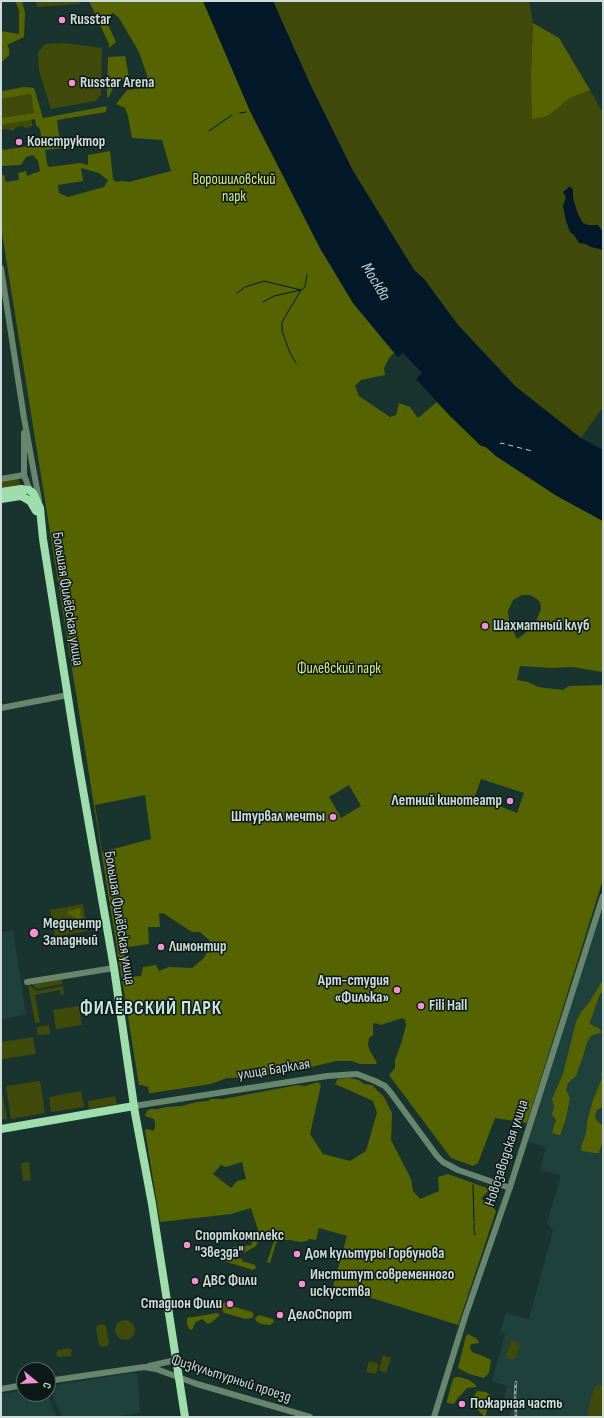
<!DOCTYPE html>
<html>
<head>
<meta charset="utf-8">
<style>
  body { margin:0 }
  #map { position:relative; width:604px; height:1418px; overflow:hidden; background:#19342f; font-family:"Sofia Sans Condensed",sans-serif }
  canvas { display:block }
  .frame { position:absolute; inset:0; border:2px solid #cddcd9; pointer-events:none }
  .north { position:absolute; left:16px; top:1362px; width:40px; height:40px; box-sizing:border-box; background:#0d1917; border:1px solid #5a6765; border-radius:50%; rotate:108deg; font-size:11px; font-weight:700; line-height:16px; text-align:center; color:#cddcd9 }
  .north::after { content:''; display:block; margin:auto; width:14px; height:18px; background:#f491d4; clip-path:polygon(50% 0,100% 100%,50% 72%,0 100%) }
</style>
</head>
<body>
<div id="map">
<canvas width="604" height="1418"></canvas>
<div class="frame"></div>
<div class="north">С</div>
</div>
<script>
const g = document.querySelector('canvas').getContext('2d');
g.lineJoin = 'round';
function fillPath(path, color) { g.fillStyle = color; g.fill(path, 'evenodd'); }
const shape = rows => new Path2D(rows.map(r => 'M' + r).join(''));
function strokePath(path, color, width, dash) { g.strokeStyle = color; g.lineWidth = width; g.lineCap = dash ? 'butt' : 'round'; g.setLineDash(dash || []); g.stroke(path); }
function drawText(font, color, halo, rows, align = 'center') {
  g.font = font + ' "Sofia Sans Condensed",sans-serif'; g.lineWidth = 3; g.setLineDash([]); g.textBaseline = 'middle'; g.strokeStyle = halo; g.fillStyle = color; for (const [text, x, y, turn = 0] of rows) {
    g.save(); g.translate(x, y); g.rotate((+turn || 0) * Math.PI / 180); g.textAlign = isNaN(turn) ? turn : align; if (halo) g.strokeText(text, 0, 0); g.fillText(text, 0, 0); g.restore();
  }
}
fillPath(shape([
  [603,901,603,1417,510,1417,511,1411,504,1399,507,1386,492,1381,505,1334,500,1332,506,1313,529,1319,553,1231,547,1223,561,1175,540,1170,546,1147,526,1141],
  [13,930,26,1015,1,1019,1,932],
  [131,1373,138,1374,140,1413,110,1417,62,1417,49,1386],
  [24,1390,24,1394,47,1394,57,1417,1,1417,1,1394]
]), '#1e413c');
fillPath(shape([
  [36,1,79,1,80,4,37,7],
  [273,1,529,1,533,23,531,72,548,116,570,98,590,90,603,113,603,407,581,438,516,387,458,325,424,279,414,270,353,171,310,84],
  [64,43,102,48,101,95,96,101,51,109,39,71,38,52,45,44],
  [31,94,34,113,1,118,1,99],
  [30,119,32,121,32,126,27,128,21,126,15,128,13,131,7,129,1,130,1,125],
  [18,479,21,486,1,489,1,482],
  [83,904,87,931,55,937,50,910],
  [61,977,62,984,37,989,31,983],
  [28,984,37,991,63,986,64,994,61,995,60,990,35,995,40,1022,35,1023],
  [79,1006,82,1025,56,1029,53,1010],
  [49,1025,50,1034,37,1035,37,1027],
  [33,1037,36,1054,2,1059,1,1042],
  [40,1081,45,1113,11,1119,6,1086],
  [1,1087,7,1119,1,1120],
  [81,1091,84,1107,51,1112,49,1097],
  [115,1096,117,1104,89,1109,88,1101],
  [29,1162,31,1180,23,1181,21,1163],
  '115 1330a10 10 0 1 1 20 0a10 10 0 1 1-20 0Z',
  [103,1324,106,1326,109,1342,107,1346,103,1347,99,1345,96,1328,98,1325],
  [511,1341,517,1342,520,1346,516,1358,512,1360,506,1358],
  [70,1348,72,1351,71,1356,58,1357,56,1354,58,1350],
  [383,1355,391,1358,386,1373,379,1370],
  [369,1361,379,1364,376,1374,366,1372],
  [598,1385,603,1386,603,1417,589,1417,587,1413,594,1388]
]), '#404a0a');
fillPath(shape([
  [15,1,22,1,25,13,24,37,7,45,9,49,9,55,1,63,1,31,19,34,19,10],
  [89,1,203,1,250,111,320,248,353,303,394,353,389,358,384,368,385,375,361,380,355,386,359,396,390,417,396,415,399,403,410,407,418,418,437,402,451,417,496,456,557,496,603,521,603,672,572,667,553,668,520,666,517,680,528,682,538,687,563,690,569,686,603,685,603,879,527,1123,495,1118,478,1163,473,1166,451,1158,389,1075,395,1068,395,1060,401,1044,406,1025,405,1020,402,1018,381,1025,375,1023,373,1024,373,1035,369,1038,368,1045,370,1051,377,1063,376,1064,360,1064,352,1061,336,1061,307,1068,279,1072,259,1077,227,1078,211,1084,151,1093,149,1093,148,1087,142,1085,139,1085,1,227,1,175,4,175,6,182,19,180,18,173,26,171,27,176,40,171,38,161,33,155,26,157,21,165,1,166,1,144,3,150,36,145,42,142,40,129,36,125,35,119,1,125,1,118,34,113,31,94,1,99,1,90,3,91,24,87,34,88,43,118,107,106,106,112,57,120,60,143,72,141,73,147,45,150,47,164,49,167,80,163,88,165,88,155,110,151,113,179,116,182,121,181,129,182,171,171,162,140,132,138,128,116,125,108,116,104,127,90,145,88,149,81,139,52,119,18,113,13,105,18,116,42,109,48,109,44],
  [81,168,99,173,108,180,104,187,68,197,59,193,58,185,83,181],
  [522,595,530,595,537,599,540,602,541,609,535,624,523,635,517,639,509,621,508,611,513,600],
  [481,779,524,793,517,813,497,805,497,803,475,796],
  [349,785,361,806,341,818,329,797],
  [145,795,151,839,102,852,95,805],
  [163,913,192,932,200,932,210,941,209,948,204,958,192,968,169,967,159,971,156,965,143,967,141,976,127,977,124,957,128,947,149,944,148,927,160,927,159,914],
  [533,23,559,38,590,90,570,98,548,116,532,119,531,72],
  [125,56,129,78,116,81,109,97,107,97,108,57],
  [77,908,80,909,81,911,80,915,82,917,82,927,79,929,72,929,72,927,76,925,77,919,67,913,69,910,73,911],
  [603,980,603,992,602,992,600,994,590,1022,590,1024,600,1029,601,1033,592,1035,588,1040,584,1053,576,1076,568,1083,566,1090,570,1098,565,1122,560,1135,558,1135,552,1133,556,1120,552,1115,554,1106,552,1099,563,1074,576,1022,581,1012,588,1004],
  [603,1067,603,1107,597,1110,595,1115,596,1120,603,1126,603,1140,599,1153,595,1153,582,1151,581,1147,586,1133,587,1122,593,1100,602,1078,601,1075],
  [349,1078,359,1080,364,1084,372,1085,384,1097,392,1113,391,1140,411,1179,413,1191,420,1199,439,1191,438,1177,448,1174,495,1191,488,1191,481,1199,490,1203,496,1211,458,1325,333,1286,347,1236,319,1228,316,1240,309,1239,307,1241,300,1242,290,1240,280,1240,276,1243,270,1263,267,1262,277,1232,260,1236,251,1208,231,1214,160,1222,145,1130,148,1129,153,1131,155,1128,155,1122,154,1119,145,1116,147,1111,150,1109,158,1109,167,1107,181,1106,197,1102,208,1101,211,1099,223,1099,298,1085,305,1086,318,1082,321,1085,310,1134,323,1154,350,1161,366,1151,377,1113,373,1101,335,1084,338,1079],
  [242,1162,246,1179,237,1181,231,1188,213,1174,221,1165,226,1167],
  [257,1235,259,1239,256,1246,244,1253,241,1251,235,1251,222,1253,217,1249,252,1245,251,1236],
  [228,1255,236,1260,238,1258,242,1259,242,1261,255,1265,256,1268,253,1270,224,1261],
  [225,1302,228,1302,228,1305,252,1312,254,1315,252,1318,246,1319,224,1313,221,1306],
  [217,1313,220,1315,212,1322,208,1324,202,1319,196,1322,192,1330,189,1329,187,1324,187,1318],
  [259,1315,273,1319,274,1322,270,1325,261,1324,256,1321,255,1318],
  [468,1334,477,1339,479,1343,471,1344,470,1348,472,1352,483,1356,491,1360,489,1373,484,1378,469,1374,458,1368,466,1336],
  [455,1377,459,1377,469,1380,476,1385,476,1387,467,1388,457,1399,454,1404,447,1403,447,1401,453,1379],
  [477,1391,486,1392,491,1396,485,1417,478,1410,472,1399]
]), '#566400');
fillPath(shape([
  [203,1,273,1,310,84,353,171,414,270,424,279,458,325,516,387,581,438,603,450,603,521,557,496,496,456,486,447,481,446,451,417,416,379,422,373,403,353,398,357,353,303,320,248,250,111],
  [570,186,573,190,573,198,578,214,583,223,588,225,598,225,603,232,603,250,591,247,585,244,579,243,574,235,570,232,566,221,563,206,566,197,563,192]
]), '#031829');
strokePath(shape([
  [240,113,246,112],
  [209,131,232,115],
  [237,293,245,287,264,281,301,290,282,322,282,331,290,353,296,363],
  [263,302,274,296,301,290,305,287,307,275],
  [473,1185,474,1221],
  [474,1223,474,1228],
  [474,1229,475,1235]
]), '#031829', 1);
strokePath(shape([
  [500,444,501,443,532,451]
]), '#afd1ef', 1, [5, 4]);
strokePath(shape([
  [1,268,24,418,39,500],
  [24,433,24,475,31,493],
  [1,479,24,475],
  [1,708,68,695],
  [27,982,114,968],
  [134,1106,327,1076,357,1074,375,1081,385,1086,391,1093,437,1156,443,1162,458,1170,510,1188],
  [149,1366,176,1360],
  [48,1381,144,1367,156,1369,197,1384,310,1417],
  [1,1389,24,1385],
  [434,1417,465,1317,511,1184,603,896]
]), '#68866e', 6);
strokePath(shape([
  [1,492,21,489,29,490,33,493,40,508,43,539,78,761,114,968,135,1113,152,1204,185,1417],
  [1,499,20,496,23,497,30,501,36,511],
  [1,1129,134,1106]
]), '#9fdeac', 8);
const rail = shape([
  [516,1382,515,1395,516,1417]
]);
strokePath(rail, '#99aba7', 2.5);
strokePath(rail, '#0d1917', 1, [3]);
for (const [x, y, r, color] of [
  [62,20,4,"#f491d4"],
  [72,83,4,"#f491d4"],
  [19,142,4,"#f491d4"],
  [485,626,4,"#f491d4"],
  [510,801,4,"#f491d4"],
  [333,817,4,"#f491d4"],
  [34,933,5,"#f491d4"],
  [161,947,4,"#f491d4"],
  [397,990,4,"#f491d4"],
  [421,1006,4,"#f491d4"],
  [187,1245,4,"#f491d4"],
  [297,1254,4,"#f491d4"],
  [195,1281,4,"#f491d4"],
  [302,1284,4,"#f491d4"],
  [230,1304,4,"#f491d4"],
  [280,1315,4,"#f491d4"],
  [462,1404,4,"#f491d4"]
]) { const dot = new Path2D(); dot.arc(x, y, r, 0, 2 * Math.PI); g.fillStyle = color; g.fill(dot); strokePath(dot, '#0d1917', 1.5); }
drawText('bold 15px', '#cddcd9', '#0d1917', [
  ["Russtar",70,20],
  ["Russtar Arena",80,83],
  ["Конструктор",27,142],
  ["Шахматный клуб",493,626],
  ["Летний кинотеатр",502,801,"right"],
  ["Штурвал мечты",325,817,"right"],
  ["Медцентр",43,924],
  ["Западный",43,941],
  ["Лимонтир",169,947],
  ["Арт-студия",389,981,"right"],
  ["«Филька»",389,998,"right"],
  ["Fili Hall",429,1006],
  ["Спорткомплекс",195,1236],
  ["\"Звезда\"",195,1253],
  ["Дом культуры Горбунова",305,1254],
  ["Институт современного",310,1275],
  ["искусства",310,1292],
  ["ДВС Фили",203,1281],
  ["Стадион Фили",222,1304,"right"],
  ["ДелоСпорт",288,1315],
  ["Пожарная часть",470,1404]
], 'left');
drawText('15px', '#d6ed7c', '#0d1917', [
  ["Ворошиловский",234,180],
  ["парк",234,197],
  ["Филевский парк",339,669]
]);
drawText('15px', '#cddcd9', '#0d1917', [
  ["Большая Филёвская улица",67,599,81],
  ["Большая Филёвская улица",119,918,81],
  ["улица Барклая",274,1070,-9],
  ["Новозаводская улица",507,1153,-72],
  ["Физкультурный проезд",231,1379,18]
]);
drawText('italic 16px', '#afd1ef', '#0d1917', [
  ["Москва",375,282,59]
]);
g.letterSpacing = '1px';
drawText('bold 19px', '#c8e7e1', '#0d1917', [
  ["ФИЛЁВСКИЙ ПАРК",151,1009]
]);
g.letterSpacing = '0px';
</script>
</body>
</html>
